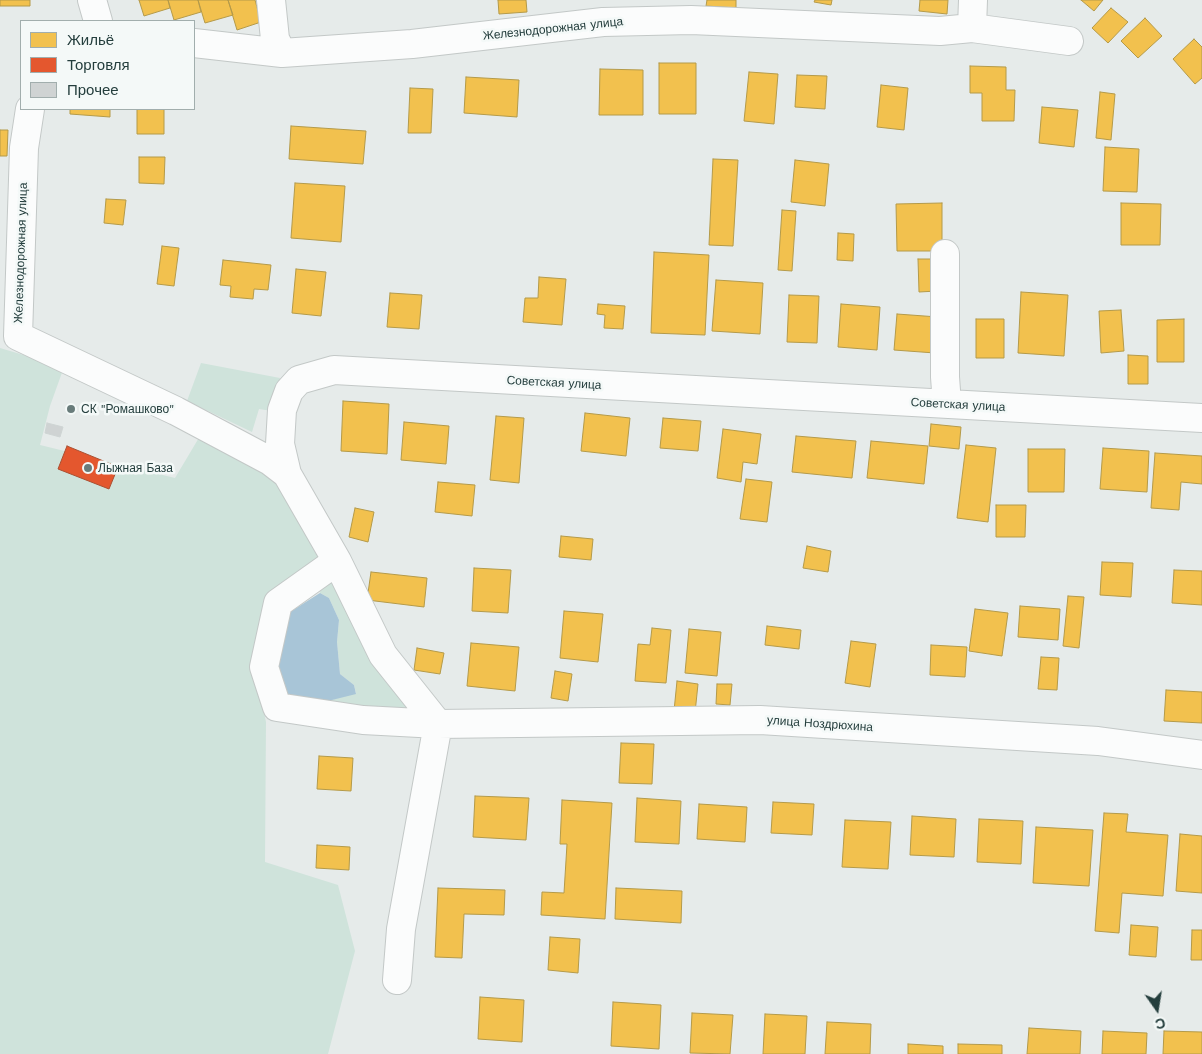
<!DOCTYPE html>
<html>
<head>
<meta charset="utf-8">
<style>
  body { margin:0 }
  #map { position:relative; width:1202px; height:1054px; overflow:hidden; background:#e6ebea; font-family:"Work Sans",sans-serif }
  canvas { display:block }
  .legend { position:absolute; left:20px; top:20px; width:175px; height:90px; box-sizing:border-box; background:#f4f9f8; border:1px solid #a1aead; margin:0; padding:6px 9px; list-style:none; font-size:15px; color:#243e3d }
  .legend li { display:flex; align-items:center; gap:10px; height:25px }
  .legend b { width:25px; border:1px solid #a1aead }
  .north { position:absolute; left:1132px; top:984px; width:50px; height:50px; -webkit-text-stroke:4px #f4f9f8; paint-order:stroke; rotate:167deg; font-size:14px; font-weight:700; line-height:20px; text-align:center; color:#243e3d }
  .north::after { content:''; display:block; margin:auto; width:18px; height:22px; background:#243e3d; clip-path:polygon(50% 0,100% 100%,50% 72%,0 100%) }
</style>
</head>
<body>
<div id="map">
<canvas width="1202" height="1054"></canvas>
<ul class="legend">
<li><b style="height:14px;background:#f2c14e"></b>Жильё</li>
<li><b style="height:14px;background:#e4572e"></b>Торговля</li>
<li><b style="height:14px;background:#cfd3d3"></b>Прочее</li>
</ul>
<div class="north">С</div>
</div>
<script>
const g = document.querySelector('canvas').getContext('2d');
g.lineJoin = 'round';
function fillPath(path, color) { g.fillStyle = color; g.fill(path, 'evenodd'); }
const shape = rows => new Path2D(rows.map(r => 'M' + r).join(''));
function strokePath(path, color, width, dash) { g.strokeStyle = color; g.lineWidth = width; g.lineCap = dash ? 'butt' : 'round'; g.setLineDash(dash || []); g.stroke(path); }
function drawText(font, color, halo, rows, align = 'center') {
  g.font = font + ' "Work Sans",sans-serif'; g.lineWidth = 5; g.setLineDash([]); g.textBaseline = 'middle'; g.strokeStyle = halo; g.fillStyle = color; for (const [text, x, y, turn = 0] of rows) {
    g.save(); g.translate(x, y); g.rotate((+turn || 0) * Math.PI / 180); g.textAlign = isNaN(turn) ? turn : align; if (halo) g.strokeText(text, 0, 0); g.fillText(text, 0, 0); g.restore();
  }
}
fillPath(shape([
  [0,348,64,367,50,406,40,445,175,478,200,436,285,485,324,556,254,667,266,722,265,862,338,885,355,951,328,1054,0,1054],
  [201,363,280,378,272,411,259,409,252,432,187,401],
  [335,575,426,714,320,703,356,693,354,685,340,674,337,642,339,620,329,598,320,593,320,584]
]), '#cfe3db');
fillPath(shape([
  [320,593,329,598,339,620,337,642,340,674,354,685,356,694,320,703,294,701,277,691,276,636,290,612]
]), '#a8c5d7');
const homes = shape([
  [0,0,30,0,30,6,0,6,0,0],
  [139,0,168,0,170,8,144,16,139,0],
  [168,0,198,0,201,12,174,20,168,0],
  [198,0,228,0,233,15,205,23,198,0],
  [228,0,255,0,261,22,237,30,228,0],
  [498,0,526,0,527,12,499,14,498,0],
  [707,0,736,0,736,8,706,6,707,0],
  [815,0,832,0,831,5,814,2,815,0],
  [920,0,948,0,947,14,919,11,920,0],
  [1081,0,1103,0,1094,11,1081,0],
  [1111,8,1128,22,1108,43,1092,28,1111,8],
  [1145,18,1162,36,1138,58,1121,41,1145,18],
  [1194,39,1202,47,1202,78,1195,84,1173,59,1194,39],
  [659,63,696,63,696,114,659,114,659,63],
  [970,66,1006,67,1006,90,1015,90,1014,121,982,121,982,93,970,93,970,66],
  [600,69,643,70,643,115,599,115,600,69],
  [749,72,778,74,774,124,744,121,749,72],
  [797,75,827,76,825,109,795,107,797,75],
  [466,77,519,80,517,117,464,113,466,77],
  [881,85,908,88,904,130,877,127,881,85],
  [410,88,433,89,431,133,408,133,410,88],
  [1100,92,1115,94,1111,140,1096,138,1100,92],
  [1042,107,1078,110,1074,147,1039,143,1042,107],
  [70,109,110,109,110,117,70,114,70,109],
  [137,109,164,109,164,134,137,134,137,109],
  [291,126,366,131,363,164,289,159,291,126],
  [0,130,8,130,7,156,0,156,0,130],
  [1105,147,1139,149,1137,192,1103,191,1105,147],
  [139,157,165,157,164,184,139,183,139,157],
  [713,159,738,160,733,246,709,245,713,159],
  [795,160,829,164,825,206,791,202,795,160],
  [295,183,345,186,341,242,291,238,295,183],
  [106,199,126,200,123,225,104,223,106,199],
  [942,203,942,251,897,251,896,204,942,203],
  [1121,203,1161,204,1160,245,1121,245,1121,203],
  [782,210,796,211,792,271,778,270,782,210],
  [838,233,854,234,853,261,837,260,838,233],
  [162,246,179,248,174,286,157,284,162,246],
  [654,252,709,255,705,335,651,333,654,252],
  [918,259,936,259,937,291,919,292,918,259],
  [223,260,271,265,268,290,254,289,253,299,230,297,231,286,220,285,223,260],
  [296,269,326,272,321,316,292,313,296,269],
  [539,277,566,279,562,325,523,322,525,298,538,298,539,277],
  [716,280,763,283,760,334,712,331,716,280],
  [1021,292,1068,295,1064,356,1018,353,1021,292],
  [390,293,422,295,419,329,387,327,390,293],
  [789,295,819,296,817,343,787,342,789,295],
  [598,304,625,306,623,329,604,328,605,315,597,314,598,304],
  [841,304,880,307,877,350,838,347,841,304],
  [1121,310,1124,351,1101,353,1099,311,1121,310],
  [897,314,938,317,935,353,894,350,897,314],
  [976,319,1004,319,1004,358,976,358,976,319],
  [1184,319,1184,362,1157,362,1157,320,1184,319],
  [1128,355,1148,356,1148,384,1128,384,1128,355],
  [343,401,389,404,387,454,341,451,343,401],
  [585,413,630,418,626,456,581,451,585,413],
  [496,416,524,418,519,483,490,480,496,416],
  [663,418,701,421,698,451,660,448,663,418],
  [404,422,449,426,446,464,401,460,404,422],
  [931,424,961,427,959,449,929,446,931,424],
  [723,429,761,434,757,464,743,462,741,482,717,478,723,429],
  [796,436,856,441,852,478,792,472,796,436],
  [871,441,928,446,924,484,867,478,871,441],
  [966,445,996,448,988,522,957,518,966,445],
  [1103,448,1149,451,1147,492,1100,489,1103,448],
  [1028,449,1065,449,1064,492,1028,492,1028,449],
  [1155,453,1202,456,1202,484,1181,482,1179,510,1151,508,1155,453],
  [746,479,772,482,767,522,740,519,746,479],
  [438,482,475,485,472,516,435,512,438,482],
  [996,505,1026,505,1025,537,996,537,996,505],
  [355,508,374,512,368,542,349,537,355,508],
  [561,536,593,539,591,560,559,557,561,536],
  [807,546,831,551,828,572,803,568,807,546],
  [1102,562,1133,563,1131,597,1100,595,1102,562],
  [474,568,511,570,508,613,472,611,474,568],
  [1174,570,1202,571,1202,605,1172,603,1174,570],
  [371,572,427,578,424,607,367,600,371,572],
  [1068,596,1084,597,1079,648,1063,646,1068,596],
  [1020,606,1060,609,1058,640,1018,637,1020,606],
  [975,609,1008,613,1002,656,969,651,975,609],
  [564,611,603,614,598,662,560,658,564,611],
  [767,626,801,630,799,649,765,645,767,626],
  [652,628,671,630,666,683,635,681,638,644,650,645,652,628],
  [689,629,721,632,717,676,685,673,689,629],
  [851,641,876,644,870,687,845,683,851,641],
  [471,643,519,647,515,691,467,686,471,643],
  [931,645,967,647,965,677,930,675,931,645],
  [417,648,444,653,440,674,414,670,417,648],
  [1041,657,1059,658,1057,690,1038,689,1041,657],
  [555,671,572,674,568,701,551,698,555,671],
  [677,681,698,684,695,713,674,711,677,681],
  [717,684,732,684,730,705,716,704,717,684],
  [1166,690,1202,692,1202,723,1164,721,1166,690],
  [621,743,654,744,652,784,619,783,621,743],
  [319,756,353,758,351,791,317,789,319,756],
  [475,796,529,798,526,840,473,837,475,796],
  [637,798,681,801,679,844,635,842,637,798],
  [562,800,612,803,605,919,541,915,542,892,564,893,567,844,560,844,562,800],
  [773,802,814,804,812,835,771,833,773,802],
  [699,804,747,807,745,842,697,839,699,804],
  [1104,813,1128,814,1126,832,1168,835,1163,896,1122,893,1119,933,1095,931,1104,813],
  [912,816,956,819,954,857,910,855,912,816],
  [979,819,1023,821,1021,864,977,862,979,819],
  [845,820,891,822,888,869,842,867,845,820],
  [1036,827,1093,830,1089,886,1033,883,1036,827],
  [1180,834,1202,836,1202,893,1176,891,1180,834],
  [317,845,350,847,349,870,316,868,317,845],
  [438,888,505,890,504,915,464,914,462,958,435,957,438,888],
  [616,888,682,891,681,923,615,919,616,888],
  [1131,925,1158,927,1156,957,1129,955,1131,925],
  [1192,930,1202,930,1202,960,1191,960,1192,930],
  [550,937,580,939,578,973,548,970,550,937],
  [480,997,524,1000,522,1042,478,1039,480,997],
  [613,1002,661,1005,659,1049,611,1046,613,1002],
  [692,1013,733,1015,730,1054,690,1053,692,1013],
  [765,1014,807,1016,805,1054,763,1054,765,1014],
  [827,1022,871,1024,870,1054,825,1054,827,1022],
  [1029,1028,1081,1031,1080,1054,1027,1054,1029,1028],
  [1103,1031,1147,1033,1146,1054,1102,1054,1103,1031],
  [1164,1031,1202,1032,1202,1054,1163,1054,1164,1031],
  [908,1044,943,1046,943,1054,908,1054,908,1044],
  [958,1044,1002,1045,1002,1054,958,1054,958,1044]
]);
fillPath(homes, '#f2c14e');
strokePath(homes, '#b49a49', 1);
const shops = shape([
  [67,446,118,467,109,489,58,469,67,446]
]);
fillPath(shops, '#e4572e');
strokePath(shops, '#aa5032', 1);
const building = shape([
  [47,423,63,427,60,437,45,433,47,423]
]);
fillPath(building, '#cfd3d3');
strokePath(building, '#ced4d3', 1);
const minor = shape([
  [92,0,98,21],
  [271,0,275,39,282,53],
  [973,0,972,28,1069,41],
  [194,43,282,53,412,44,603,22,691,20,940,31,972,28],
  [30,109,24,148,18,336,176,411,270,461,287,474],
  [945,254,945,377,947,404],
  [337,561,278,603,264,667,277,707,363,720,438,724,760,720,1098,741,1202,755],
  [438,724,383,655,337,561,287,474,280,444,282,410,289,391,299,380,334,370,1202,418],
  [397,980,401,929,438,724]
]);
strokePath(minor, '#c3c8c7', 30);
strokePath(minor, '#fbfcfc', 28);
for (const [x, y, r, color] of [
  [71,409,5,"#687b7a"],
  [88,468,5,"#687b7a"]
]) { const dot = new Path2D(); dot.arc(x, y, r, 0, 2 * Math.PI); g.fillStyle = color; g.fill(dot); strokePath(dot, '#f4f9f8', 2); }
drawText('12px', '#243e3d', '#f4f9f8', [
  ["Железнодорожная улица",553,29,-6],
  ["Железнодорожная улица",21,253,-88],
  ["Советская улица",554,383,3],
  ["Советская улица",958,405,3],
  ["улица Ноздрюхина",820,724,4]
]);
drawText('12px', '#243e3d', '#f4f9f8', [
  ["СК \"Ромашково\"",81,409],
  ["Лыжная База",98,468]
], 'left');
</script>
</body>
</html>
